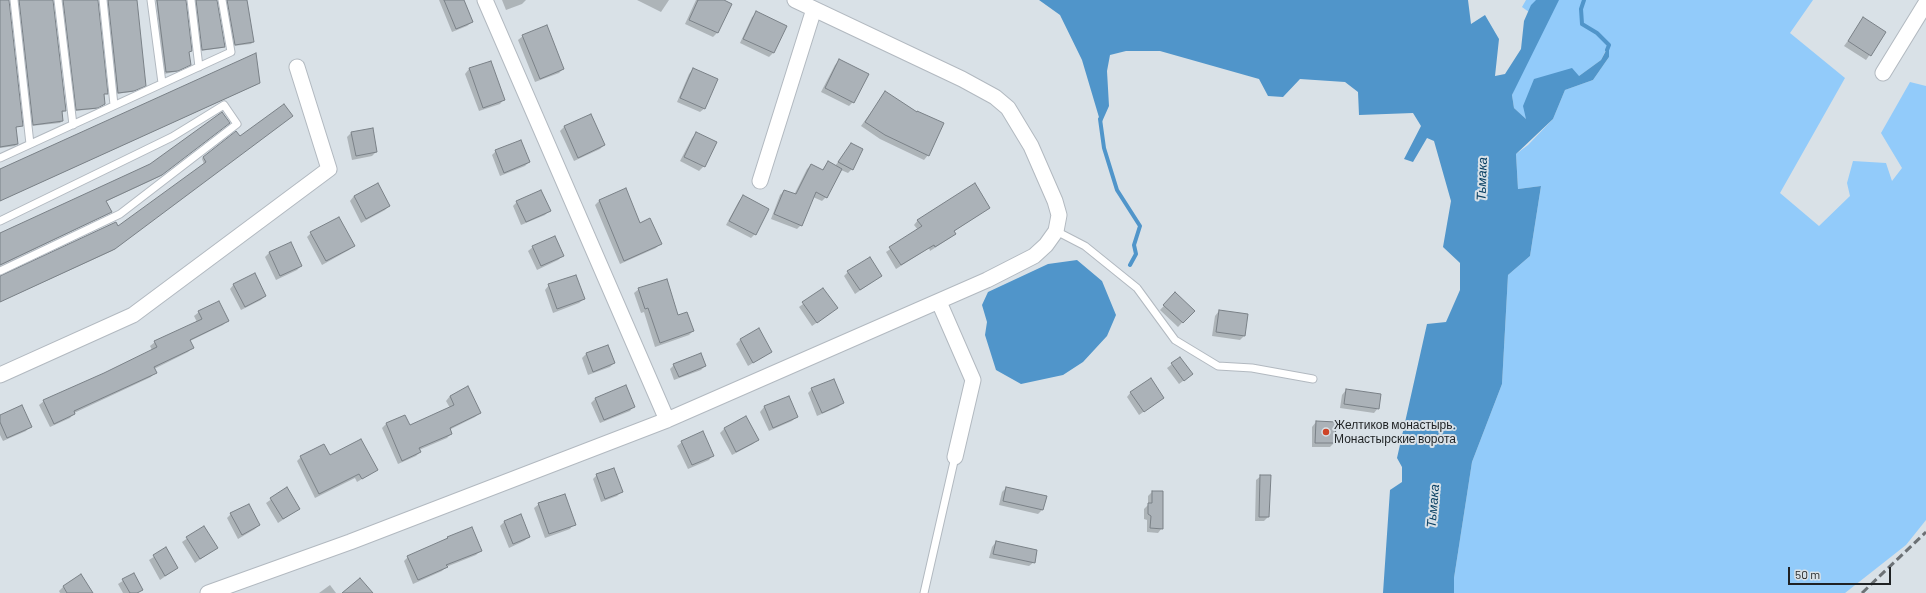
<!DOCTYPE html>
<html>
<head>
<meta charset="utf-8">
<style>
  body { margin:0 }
  #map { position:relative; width:1926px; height:593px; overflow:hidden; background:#d9e1e7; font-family:Barlow,sans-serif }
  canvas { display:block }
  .scale { position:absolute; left:1788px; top:567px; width:103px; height:18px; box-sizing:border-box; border:2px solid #1f2224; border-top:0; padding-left:5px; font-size:12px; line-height:14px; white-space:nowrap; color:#1f2224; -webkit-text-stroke:3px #d9e1e7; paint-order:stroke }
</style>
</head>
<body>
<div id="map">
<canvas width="1926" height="593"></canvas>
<div class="scale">50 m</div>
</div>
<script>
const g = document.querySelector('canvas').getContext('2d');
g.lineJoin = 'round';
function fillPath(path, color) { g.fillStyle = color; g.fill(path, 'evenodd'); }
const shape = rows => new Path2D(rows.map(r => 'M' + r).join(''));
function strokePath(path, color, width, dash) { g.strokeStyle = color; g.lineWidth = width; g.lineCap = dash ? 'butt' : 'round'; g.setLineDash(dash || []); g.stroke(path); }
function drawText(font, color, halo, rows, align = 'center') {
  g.font = font + ' Barlow,sans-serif'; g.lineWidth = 4; g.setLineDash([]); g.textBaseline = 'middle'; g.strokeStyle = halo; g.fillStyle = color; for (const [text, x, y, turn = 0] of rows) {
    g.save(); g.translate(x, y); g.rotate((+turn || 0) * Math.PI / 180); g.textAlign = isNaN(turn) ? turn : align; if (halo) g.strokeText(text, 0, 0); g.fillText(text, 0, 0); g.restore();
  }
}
fillPath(shape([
  [1526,0,1813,0,1790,33,1845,78,1780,193,1819,226,1850,196,1847,183,1853,161,1886,163,1892,181,1902,168,1881,133,1910,82,1926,86,1926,520,1906,545,1845,593,1454,593,1454,578,1472,462,1502,384,1508,275,1530,256,1541,186,1518,189,1516,154,1528,145,1553,119,1565,90,1593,80,1609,57,1608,46,1601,60,1579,76,1527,120,1514,108,1512,95,1540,20,1522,7]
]), '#92cbfa');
fillPath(shape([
  [1039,0,1468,0,1471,24,1485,15,1499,39,1495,76,1505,74,1521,49,1524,21,1531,5,1536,0,1559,0,1512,95,1514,108,1526,119,1523,106,1534,79,1572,68,1579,76,1601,60,1609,45,1609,57,1593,80,1565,90,1553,119,1516,154,1518,189,1541,186,1530,256,1508,275,1502,384,1472,462,1454,578,1454,593,1383,593,1390,490,1402,482,1402,467,1397,458,1427,324,1446,322,1460,290,1460,263,1443,247,1451,201,1434,141,1427,138,1413,162,1404,159,1421,126,1413,113,1359,115,1358,92,1345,82,1300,79,1283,97,1268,96,1259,79,1160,51,1126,51,1110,55,1107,71,1109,106,1101,124,1082,60,1060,15],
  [1077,260,1102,281,1116,315,1107,336,1083,362,1063,375,1021,384,996,370,985,335,987,322,982,305,988,292,1048,264]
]), '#5095ca');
fillPath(shape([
  [0,0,8,0,22,125,15,128,17,144,15,146,0,148],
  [16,0,52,0,65,111,61,113,62,121,60,123,31,126],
  [60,0,97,0,107,93,103,95,104,104,95,109,75,111],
  [105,0,136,0,143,87,131,92,116,94],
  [156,0,185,0,191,51,188,53,190,65,175,72,164,74],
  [193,0,216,0,224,46,222,48,200,51],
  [224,0,246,0,253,42,251,44,233,46],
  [439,0,463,0,472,22,467,26,452,32],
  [502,0,526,0,522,4,506,10],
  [637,0,669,0,661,12],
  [696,0,722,0,731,4,717,33,713,37,685,24],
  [757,13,786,26,773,53,769,57,740,43,752,17],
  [1864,19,1885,33,1866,60,1844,46],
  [523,36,563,69,559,73,535,82,518,40],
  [839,61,853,102,849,106,821,92,835,65],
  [491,62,504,99,500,104,479,111,465,74,469,69],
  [693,69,705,108,700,112,677,102,689,74],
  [258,83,256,85,0,201,0,170],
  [885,93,928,155,924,160,880,139,861,126],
  [591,115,604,145,600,149,574,161,560,131,564,127],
  [289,117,112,251,0,302,0,276,118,228,204,164,202,159,203,157,240,137],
  [227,125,159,177,105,202,110,212,108,214,0,266,0,234,151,164],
  [351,133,376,152,372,156,352,160,347,137],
  [696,134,715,143,704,166,699,171,680,161,692,138],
  [851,144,852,169,848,173,841,170,826,197,822,201,813,197,801,225,797,229,771,219,780,195,784,191,794,195,807,169,811,165,822,170,828,162,835,166],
  [496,151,529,162,525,166,500,176,492,155],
  [378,184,389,206,385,210,361,223,350,201,354,196],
  [743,197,755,234,751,238,726,225,739,201],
  [600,200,639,224,660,244,656,248,620,264,595,205],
  [517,202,549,211,545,215,521,225,513,206],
  [989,208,953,232,954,234,950,238,930,251,929,248,896,269,886,252,918,230,914,225,918,220],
  [311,233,353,246,349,250,322,265,307,237],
  [290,243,301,266,297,270,276,280,265,257,269,253],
  [533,247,563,256,558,260,537,270,528,251],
  [848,272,881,276,855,294,844,276],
  [234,284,265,296,261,300,241,310,230,289],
  [549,285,584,299,579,303,553,313,545,290],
  [639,289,678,316,693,331,689,335,655,347,644,312,641,313,634,293],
  [823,289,832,312,812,326,799,307],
  [1175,294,1193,311,1178,327,1160,310],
  [1219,311,1244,336,1240,340,1212,336,1215,316],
  [199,312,227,321,223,325,190,341,193,347,188,352,154,369,155,372,151,377,74,413,70,418,50,427,39,405,44,401,105,374,152,350,150,346,155,342,197,322,194,316],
  [740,340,771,352,748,366,736,344],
  [608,346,614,363,610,367,588,375,582,358,586,354],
  [1180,358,1187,378,1179,384,1167,368],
  [674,365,705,366,701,370,674,380,670,369],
  [812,389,843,403,838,407,817,416,808,393],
  [1346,390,1378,408,1374,413,1340,408,1342,395],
  [1131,392,1163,398,1139,415,1127,397],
  [450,396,480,413,475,417,449,430,451,434,447,438,419,450,420,452,416,456,398,464,382,428,386,424,409,426,450,408,446,401],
  [788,397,797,416,792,421,769,431,760,412,764,407],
  [595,399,634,406,630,411,600,423,591,403],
  [0,416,30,426,26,431,3,441,0,435],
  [1316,422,1335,423,1334,443,1330,447,1312,447,1312,427],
  [724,429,757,440,753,444,732,455,720,433],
  [682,442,713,455,709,460,688,469,677,446],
  [301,457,330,457,377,470,357,482,355,478,315,498,297,461],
  [597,475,621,492,617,496,601,502,593,479],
  [1261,476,1268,517,1264,521,1255,521,1256,480],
  [1006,488,1043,509,1038,514,999,505,1002,492],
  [286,489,299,509,278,523,266,503],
  [1152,492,1162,492,1162,528,1158,533,1147,532,1147,520,1144,519,1144,509,1148,505,1148,496],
  [539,504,574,524,570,529,545,538,534,508],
  [231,514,259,525,255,529,238,539,227,518],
  [520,515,529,537,524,541,509,548,500,526,504,522],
  [204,527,217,548,195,563,182,542],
  [448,537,480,551,476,555,446,567,442,571,413,584,404,561,408,557,444,541],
  [996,542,1034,562,1029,566,989,558,992,547],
  [166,549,177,568,160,580,149,560],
  [133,574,142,589,138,593,123,593,118,584],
  [81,576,91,593,60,593,59,591,63,587],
  [330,585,336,593,319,593]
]), '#0003');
strokePath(shape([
  [1584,0,1581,9,1582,24,1597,33,1609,45,1607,50],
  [1100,119,1104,148,1117,190,1140,226,1134,245,1136,254,1130,265]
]), '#5095ca', 4);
const building = shape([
  [0,0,9,0,23,126,16,127,18,144,0,147,0,0],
  [19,0,53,0,66,111,62,111,63,121,33,125,19,0],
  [63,0,98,0,108,94,104,94,105,104,98,108,76,110,63,0],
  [108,0,137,0,146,86,134,91,118,93,108,0],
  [157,0,186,0,192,51,189,52,191,65,178,71,166,72,157,0],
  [196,0,217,0,225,47,202,50,196,0],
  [227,0,247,0,254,42,235,45,227,0],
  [444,0,464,0,473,22,456,29,444,0],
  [698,0,724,0,732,4,718,33,689,20,698,0],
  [756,11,787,26,774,53,743,39,756,11],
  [1863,17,1886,32,1871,56,1848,41,1863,17],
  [547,25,564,69,540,79,522,35,547,25],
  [256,53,260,83,0,201,0,169,256,53],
  [839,59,869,74,854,103,825,88,839,59],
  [491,61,505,100,483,108,469,68,491,61],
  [693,68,718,79,705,109,680,98,693,68],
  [885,91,917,112,917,111,944,123,929,156,885,135,865,122,885,91],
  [284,104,293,116,115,249,0,302,0,276,116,222,118,226,206,162,203,157,236,131,240,136,284,104],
  [222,112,230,123,162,175,106,201,112,212,0,265,0,233,150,164,222,112],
  [591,114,605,145,578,158,564,126,591,114],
  [373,128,377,152,356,156,351,132,373,128],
  [696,132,717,142,705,167,684,157,696,132],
  [521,140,530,162,504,173,495,150,521,140],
  [851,143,863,149,853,170,838,162,851,143],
  [828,161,842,169,827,198,816,192,802,226,774,214,784,190,796,194,811,164,823,170,828,161],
  [378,183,390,206,366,219,354,196,378,183],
  [975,183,990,208,954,231,956,234,935,247,934,245,901,265,889,247,922,226,917,220,975,183],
  [626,188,640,223,650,218,662,244,624,261,599,200,626,188],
  [541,190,551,211,526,222,516,201,541,190],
  [743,195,769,209,756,235,729,221,743,195],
  [339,217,355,246,326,261,310,232,339,217],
  [555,236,564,256,541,266,532,246,555,236],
  [291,242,302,266,280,276,269,252,291,242],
  [870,257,882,276,860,290,847,271,870,257],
  [255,273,266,296,245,307,233,284,255,273],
  [576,275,585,299,557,309,548,284,576,275],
  [667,279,678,315,687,312,694,331,660,343,648,308,645,309,638,288,667,279],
  [823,288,838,308,817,323,802,302,823,288],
  [1175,292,1195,311,1183,323,1163,305,1175,292],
  [219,301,229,321,190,340,194,348,154,367,157,373,74,411,75,414,54,424,43,400,104,373,157,347,154,341,202,319,198,311,219,301],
  [1219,310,1248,314,1245,336,1216,332,1219,310],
  [759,328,772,352,753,363,740,339,759,328],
  [608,345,615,363,593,372,586,353,608,345],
  [701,353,706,366,679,377,673,364,701,353],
  [1180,357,1193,374,1184,381,1171,363,1180,357],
  [1151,378,1164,398,1144,412,1130,392,1151,378],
  [834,379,844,403,822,413,811,388,834,379],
  [626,385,635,407,604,420,595,398,626,385],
  [468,386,481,413,450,428,452,434,419,448,421,452,402,461,386,423,405,415,410,425,454,405,450,396,468,386],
  [1346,389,1381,394,1379,409,1344,404,1346,389],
  [789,396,798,417,773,428,764,406,789,396],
  [22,405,32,427,7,438,0,422,0,415,22,405],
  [746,416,759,440,736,452,724,428,746,416],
  [1316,421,1336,422,1335,443,1315,443,1316,421],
  [703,431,714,456,692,465,681,441,703,431],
  [361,439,378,470,362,479,359,474,319,494,300,456,324,444,330,455,361,439],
  [614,468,623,492,605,499,596,474,614,468],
  [1260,475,1271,475,1269,517,1259,517,1260,475],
  [287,487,300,509,283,519,270,498,287,487],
  [1006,487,1047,496,1043,510,1003,501,1006,487],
  [1152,491,1163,491,1163,529,1150,528,1151,516,1148,514,1148,503,1152,503,1152,491],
  [565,494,576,525,549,534,538,503,565,494],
  [249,504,260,525,242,535,230,513,249,504],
  [521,514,530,537,513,544,504,521,521,514],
  [204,526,218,548,200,559,186,537,204,526],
  [472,527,482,551,446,565,448,567,418,580,407,556,448,538,447,537,472,527],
  [996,541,1037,550,1035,563,993,554,996,541],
  [166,547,178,568,165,576,153,555,166,547],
  [134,573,143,590,137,593,130,593,122,579,134,573],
  [81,574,93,593,67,593,63,586,81,574],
  [360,578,373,593,342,593,360,578]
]);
fillPath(building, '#abb2b8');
strokePath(building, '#7a8187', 1);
const lane = shape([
  [14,0,30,144],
  [58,0,73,125],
  [103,0,114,105],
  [151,0,162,83],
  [191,0,199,67],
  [0,158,231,52,222,0],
  [0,221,172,137,224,105,237,124,120,214,0,271],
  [1056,231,1085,246,1137,288,1175,340,1218,366,1252,368,1313,379],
  [924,593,955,457]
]);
const street = shape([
  [485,0,667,420],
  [1883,73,1926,3],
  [760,181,814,9],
  [939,302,973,380,955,457],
  [0,375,133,315,329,169,297,67],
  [208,593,350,542,667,420,987,280,1034,256,1046,245,1056,231,1059,215,1055,201,1031,146,1008,108,995,97,962,79,795,0]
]);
strokePath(lane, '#b2b9c0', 9);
strokePath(street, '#b2b9c0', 17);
strokePath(lane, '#fff', 7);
strokePath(street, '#fff', 15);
strokePath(shape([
  [1862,593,1926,532]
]), '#6c7175', 3, [8, 4]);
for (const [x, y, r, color] of [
  [1326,432,4,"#ce4427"]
]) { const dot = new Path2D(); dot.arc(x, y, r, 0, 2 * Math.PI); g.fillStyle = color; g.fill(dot); strokePath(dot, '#d9e1e7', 1.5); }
drawText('12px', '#1f2224', '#d9e1e7', [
  ["Желтиков монастырь.",1334,425],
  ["Монастырские ворота",1334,439]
], 'left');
drawText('italic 13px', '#083f62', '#d9e1e7', [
  ["Тьмака",1482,179,-88],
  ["Тьмака",1433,506,-85]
]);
</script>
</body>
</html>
